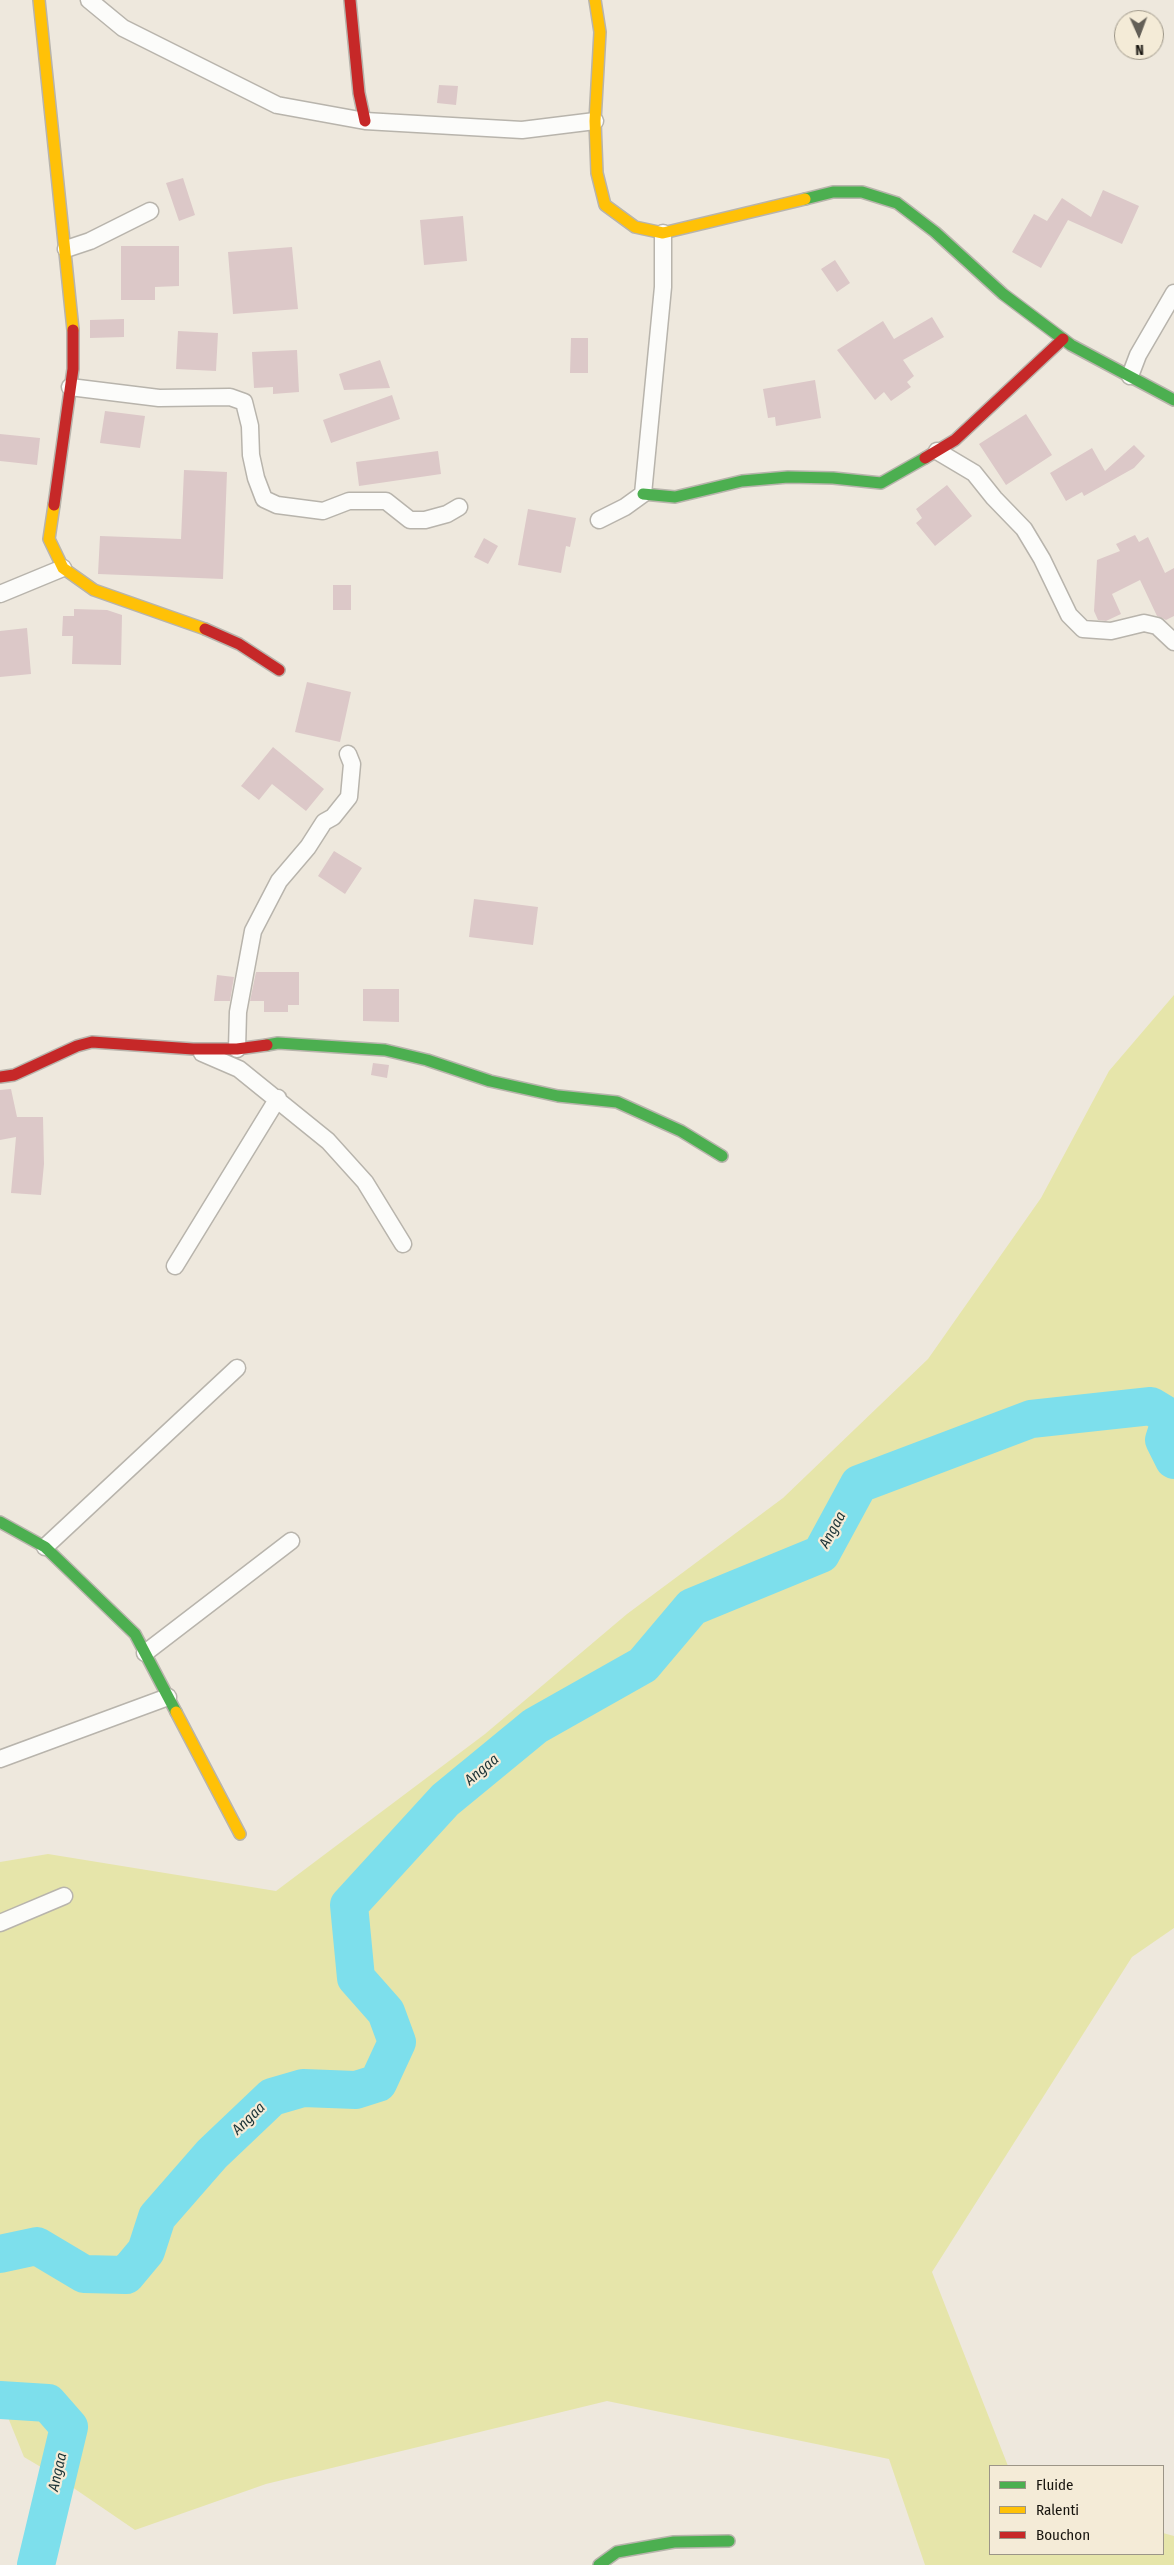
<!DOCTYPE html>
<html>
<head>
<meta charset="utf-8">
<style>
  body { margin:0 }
  #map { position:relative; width:1174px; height:2565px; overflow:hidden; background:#eee8dd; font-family:"Fira Sans Condensed",sans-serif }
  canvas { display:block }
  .legend { position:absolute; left:989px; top:2465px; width:175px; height:90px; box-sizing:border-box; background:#f4ebd7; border:1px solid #9c9587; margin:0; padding:6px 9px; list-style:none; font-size:15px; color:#18150f }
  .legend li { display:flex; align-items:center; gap:10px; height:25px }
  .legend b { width:25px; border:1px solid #9c9587 }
  .north { position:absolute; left:1114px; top:10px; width:50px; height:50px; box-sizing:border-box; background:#f4ebd7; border:1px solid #9c9587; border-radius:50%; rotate:178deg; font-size:14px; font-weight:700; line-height:20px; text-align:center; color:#18150f }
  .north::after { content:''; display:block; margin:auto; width:18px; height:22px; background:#635f57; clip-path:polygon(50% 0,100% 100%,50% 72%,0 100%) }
</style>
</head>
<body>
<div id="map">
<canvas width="1174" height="2565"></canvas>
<ul class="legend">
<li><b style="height:6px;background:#4caf50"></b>Fluide</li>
<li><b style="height:6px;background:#ffc107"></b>Ralenti</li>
<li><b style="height:6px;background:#c62828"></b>Bouchon</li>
</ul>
<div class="north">N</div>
</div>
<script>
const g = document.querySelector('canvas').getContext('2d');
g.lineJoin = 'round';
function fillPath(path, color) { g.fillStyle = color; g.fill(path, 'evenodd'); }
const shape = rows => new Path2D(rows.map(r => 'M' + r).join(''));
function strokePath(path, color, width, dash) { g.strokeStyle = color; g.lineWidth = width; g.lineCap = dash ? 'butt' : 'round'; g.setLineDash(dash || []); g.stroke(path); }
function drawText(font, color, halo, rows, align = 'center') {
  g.font = font + ' "Fira Sans Condensed",sans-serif'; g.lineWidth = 4.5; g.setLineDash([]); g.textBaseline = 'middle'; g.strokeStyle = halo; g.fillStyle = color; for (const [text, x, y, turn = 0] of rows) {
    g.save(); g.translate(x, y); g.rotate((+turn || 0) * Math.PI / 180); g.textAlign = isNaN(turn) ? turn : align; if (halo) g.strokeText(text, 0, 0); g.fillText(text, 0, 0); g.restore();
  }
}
fillPath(shape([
  [1174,995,1174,1928,1132,1957,932,2272,1008,2466,990,2466,990,2554,1163,2554,1163,2533,1174,2536,1174,2565,925,2565,889,2459,607,2401,266,2484,135,2530,56,2476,24,2457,7,2415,0,2409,0,1862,48,1854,276,1891,485,1734,627,1614,783,1498,928,1359,1041,1198,1109,1071]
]), '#e6e5aa');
strokePath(shape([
  [0,2254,37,2246,84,2274,126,2275,146,2251,157,2217,212,2154,272,2097,303,2088,356,2090,378,2083,397,2042,386,2012,356,1978,349,1905,445,1800,535,1726,643,1665,692,1607,821,1554,859,1484,1031,1419,1151,1406,1171,1418,1164,1440,1174,1460],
  [0,2400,48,2403,69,2427,36,2565]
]), '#7ddfec', 38);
fillPath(shape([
  [439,85,458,86,456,105,437,103],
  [183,178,195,215,179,221,166,183],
  [1103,190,1139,206,1122,244,1068,220,1041,268,1012,252,1034,214,1047,221,1062,198,1091,217],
  [463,216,467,261,424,265,420,220],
  [121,246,179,246,179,286,155,287,155,300,121,300],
  [292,247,298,309,233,314,228,252],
  [835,260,850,283,837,292,821,269],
  [932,317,944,337,903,360,914,376,907,382,911,387,891,401,884,392,875,400,837,350,883,321,894,339],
  [124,319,124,337,90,338,90,320],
  [178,331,218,333,216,371,176,369],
  [571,338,588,338,588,373,570,373],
  [297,350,299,392,273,394,273,387,254,388,252,352],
  [380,360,390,388,344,390,339,374],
  [815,380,821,418,776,426,775,417,768,418,763,389],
  [392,395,400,419,331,443,323,420],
  [105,411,145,416,140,448,100,443],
  [1026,414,1052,455,1006,485,979,444],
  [0,434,40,438,37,465,0,461],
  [1134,445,1145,456,1134,468,1084,496,1082,492,1066,501,1050,473,1092,448,1105,471],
  [438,451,441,474,359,486,356,462],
  [184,470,227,472,223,579,98,574,100,536,181,539],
  [947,485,972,516,935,546,916,523,922,518,916,509],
  [528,509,576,518,570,547,566,546,561,573,518,565],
  [1135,535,1139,542,1148,537,1165,573,1174,568,1174,616,1166,620,1157,616,1140,580,1112,594,1121,614,1106,621,1098,620,1094,611,1097,560,1120,551,1116,544],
  [484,538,498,546,488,564,474,557],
  [333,585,351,585,351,610,333,610],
  [74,609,107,610,122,615,121,665,72,664,73,636,62,636,63,616,74,616],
  [27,628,31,674,0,677,0,631],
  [307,682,351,692,340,742,295,732],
  [273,747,324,789,306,811,272,784,259,800,241,786],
  [334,851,362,868,345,894,318,876],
  [474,899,538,907,533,945,469,937],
  [256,972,299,972,299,1005,288,1005,288,1012,264,1012,264,1001,250,1001],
  [217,975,234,977,230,1001,214,1001],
  [363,989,399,989,399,1022,363,1021],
  [373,1063,389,1065,387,1078,371,1075],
  [11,1089,17,1117,43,1117,44,1164,41,1195,11,1193,16,1137,0,1140,0,1090]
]), '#dcc8c8');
const street = shape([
  [89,0,123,28,277,105,365,121,522,130,595,121],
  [66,249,90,241,150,211],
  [1130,376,1138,355,1174,293],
  [70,387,159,398,230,397,244,402,250,426,251,455,256,478,264,499,277,505,323,511,349,501,386,501,410,520,425,520,447,514,459,507],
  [937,451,974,473,994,498,1024,529,1042,559,1069,615,1083,629,1111,631,1144,623,1157,626,1174,642],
  [599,520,625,507,643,494,663,287,663,233],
  [0,594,63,568],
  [237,1049,238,1012,253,931,279,881,308,847,324,822,333,817,349,797,352,764,348,754],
  [202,1053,239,1069,328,1141,365,1182,403,1244],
  [175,1266,278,1098],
  [45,1547,237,1368],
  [145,1653,291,1541],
  [0,1759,168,1697],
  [0,1923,64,1896]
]);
const fast = shape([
  [805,199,833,192,862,192,897,203,935,232,1003,294,1071,345,1174,400],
  [643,494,675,497,742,481,788,477,833,478,881,483,925,458],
  [267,1045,278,1043,385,1050,427,1060,490,1081,558,1096,617,1102,681,1131,722,1156],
  [0,1522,45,1547,135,1634,176,1712],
  [599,2565,617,2552,674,2542,729,2541]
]);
const slow = shape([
  [39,0,73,330],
  [595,0,600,32,595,121,597,173,605,205,635,227,663,233,805,199],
  [54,505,49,539,63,568,94,590,205,629],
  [176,1712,240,1834]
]);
const jam = shape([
  [350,0,359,93,365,121],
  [925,458,955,440,1063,339],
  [54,505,73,369,73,330],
  [205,629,239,644,279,670],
  [0,1077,14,1075,77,1046,92,1042,193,1049,237,1049,267,1045]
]);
strokePath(street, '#b8b4ac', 19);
strokePath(fast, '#b8b4ac', 14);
strokePath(slow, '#b8b4ac', 14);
strokePath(jam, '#b8b4ac', 14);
strokePath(street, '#fcfcfa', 16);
strokePath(fast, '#4caf50', 11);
strokePath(slow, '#ffc107', 11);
strokePath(jam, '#c62828', 11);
drawText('italic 15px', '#1b3337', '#f4ebd7', [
  ["Angaa",833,1530,-61],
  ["Angaa",482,1770,-40],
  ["Angaa",249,2119,-44],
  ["Angaa",58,2472,-77]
]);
</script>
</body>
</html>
